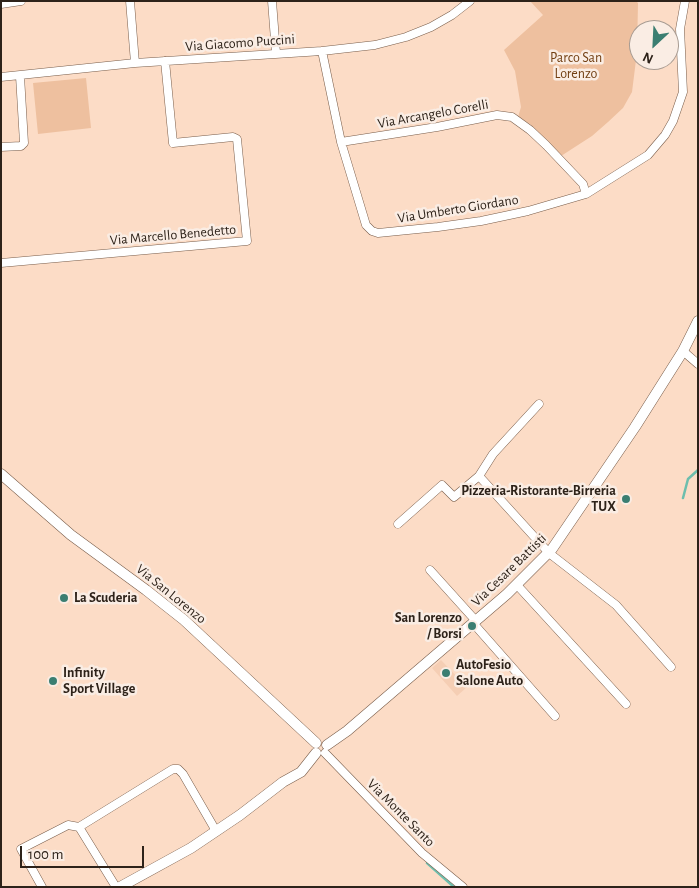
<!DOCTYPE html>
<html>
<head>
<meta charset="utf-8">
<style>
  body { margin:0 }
  #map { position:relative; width:699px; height:888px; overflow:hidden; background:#fcdcc6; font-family:"Alegreya Sans",sans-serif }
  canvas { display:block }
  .frame { position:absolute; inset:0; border:2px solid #2d2219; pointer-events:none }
  .north { position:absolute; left:629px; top:20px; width:50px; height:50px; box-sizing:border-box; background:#faede4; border:1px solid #a89c93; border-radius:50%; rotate:205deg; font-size:14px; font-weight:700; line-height:20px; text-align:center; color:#2d2219 }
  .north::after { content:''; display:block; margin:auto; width:18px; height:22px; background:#3b7e71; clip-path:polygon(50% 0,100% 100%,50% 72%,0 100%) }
  .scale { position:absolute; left:20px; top:846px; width:124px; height:22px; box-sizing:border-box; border:2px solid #2d2219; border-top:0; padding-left:6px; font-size:15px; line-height:18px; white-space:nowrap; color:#2d2219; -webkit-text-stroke:4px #faede4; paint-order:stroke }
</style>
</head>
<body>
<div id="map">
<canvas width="699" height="888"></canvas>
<div class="frame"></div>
<div class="north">N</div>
<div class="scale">100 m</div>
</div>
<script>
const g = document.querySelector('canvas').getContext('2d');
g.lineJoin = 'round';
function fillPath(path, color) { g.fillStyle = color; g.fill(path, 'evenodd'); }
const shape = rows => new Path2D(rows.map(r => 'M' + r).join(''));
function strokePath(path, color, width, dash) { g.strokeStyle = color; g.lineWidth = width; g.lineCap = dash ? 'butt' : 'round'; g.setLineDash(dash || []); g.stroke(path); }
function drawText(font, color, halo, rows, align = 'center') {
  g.font = font + ' "Alegreya Sans",sans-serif'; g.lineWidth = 5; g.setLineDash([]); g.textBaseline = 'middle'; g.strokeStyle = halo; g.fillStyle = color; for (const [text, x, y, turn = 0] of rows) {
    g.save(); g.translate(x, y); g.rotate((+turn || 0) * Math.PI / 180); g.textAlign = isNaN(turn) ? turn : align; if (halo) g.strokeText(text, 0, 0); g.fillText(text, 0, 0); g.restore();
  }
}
fillPath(shape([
  [441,660,467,687,457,696,432,668]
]), '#f5ceb4');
fillPath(shape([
  [530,1,636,1,638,3,637,52,632,92,623,108,608,122,592,136,561,156,530,124,518,117,521,107,515,71,504,50,543,15],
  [86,78,91,128,38,134,33,83]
]), '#eec09f');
strokePath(shape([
  [683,498,688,479,698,470],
  [427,863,454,887]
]), '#6dbead', 2.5);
const street = shape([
  [130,1,135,63],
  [272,1,276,53],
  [1,4,21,1],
  [322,51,341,142,366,225,372,231,378,233,438,227,481,221,528,211,586,194,648,155,665,135,673,121,683,92,680,29,685,1],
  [1,77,135,63,322,51,375,45,406,37,431,27,452,15,470,1],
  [341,142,437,127,497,115,512,117,530,130,546,145,583,184,586,194],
  [1,147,21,146,24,143,20,76],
  [1,263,247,241,237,139,233,137,173,143,165,61],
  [683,351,698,364],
  [539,404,493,454,479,476,549,553,616,605,671,667],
  [398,524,442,485,454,497,479,476],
  [430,570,476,621],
  [517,585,626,704],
  [473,623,555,716],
  [325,753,422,853,463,887],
  [79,827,116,887],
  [42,887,21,849,68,825,79,827,173,769,178,769,183,774,216,831]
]);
const secondary = shape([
  [1,474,71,535,146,590,184,620,316,743],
  [327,745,347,731,507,594,552,549,635,427,683,351,698,321],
  [120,887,191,848,240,815,283,782,301,772,316,753]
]);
strokePath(street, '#795d4a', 9);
strokePath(secondary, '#795d4a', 11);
strokePath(street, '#fff', 8);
strokePath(secondary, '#fff', 10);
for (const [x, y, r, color] of [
  [626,499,5,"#3b7e71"],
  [64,598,5,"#3b7e71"],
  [472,626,5,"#3b7e71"],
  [446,673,5,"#3b7e71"],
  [53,681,5,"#3b7e71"]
]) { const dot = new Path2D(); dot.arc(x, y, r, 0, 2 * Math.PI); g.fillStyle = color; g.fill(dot); strokePath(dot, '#faede4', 2); }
drawText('14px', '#2d2219', '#faede4', [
  ["Via Giacomo Puccini",240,43,-4],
  ["Via Arcangelo Corelli",433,114,-10],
  ["Via Umberto Giordano",458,209,-9],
  ["Via Marcello Benedetto",173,235,-5],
  ["Via Cesare Battisti",509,570,-44],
  ["Via San Lorenzo",171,594,39],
  ["Via Monte Santo",401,813,45]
]);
drawText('14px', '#723f12', '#faede4', [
  ["Parco San",576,58],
  ["Lorenzo",576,74]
]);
drawText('bold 14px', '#2d2219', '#faede4', [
  ["Pizzeria-Ristorante-Birreria",616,491,"right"],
  ["TUX",616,507,"right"],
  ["La Scuderia",74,598],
  ["San Lorenzo",462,618,"right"],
  ["/ Borsi",462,634,"right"],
  ["AutoFesio",456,665],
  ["Salone Auto",456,681],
  ["Infinity",63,673],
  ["Sport Village",63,689]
], 'left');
</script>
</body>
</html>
